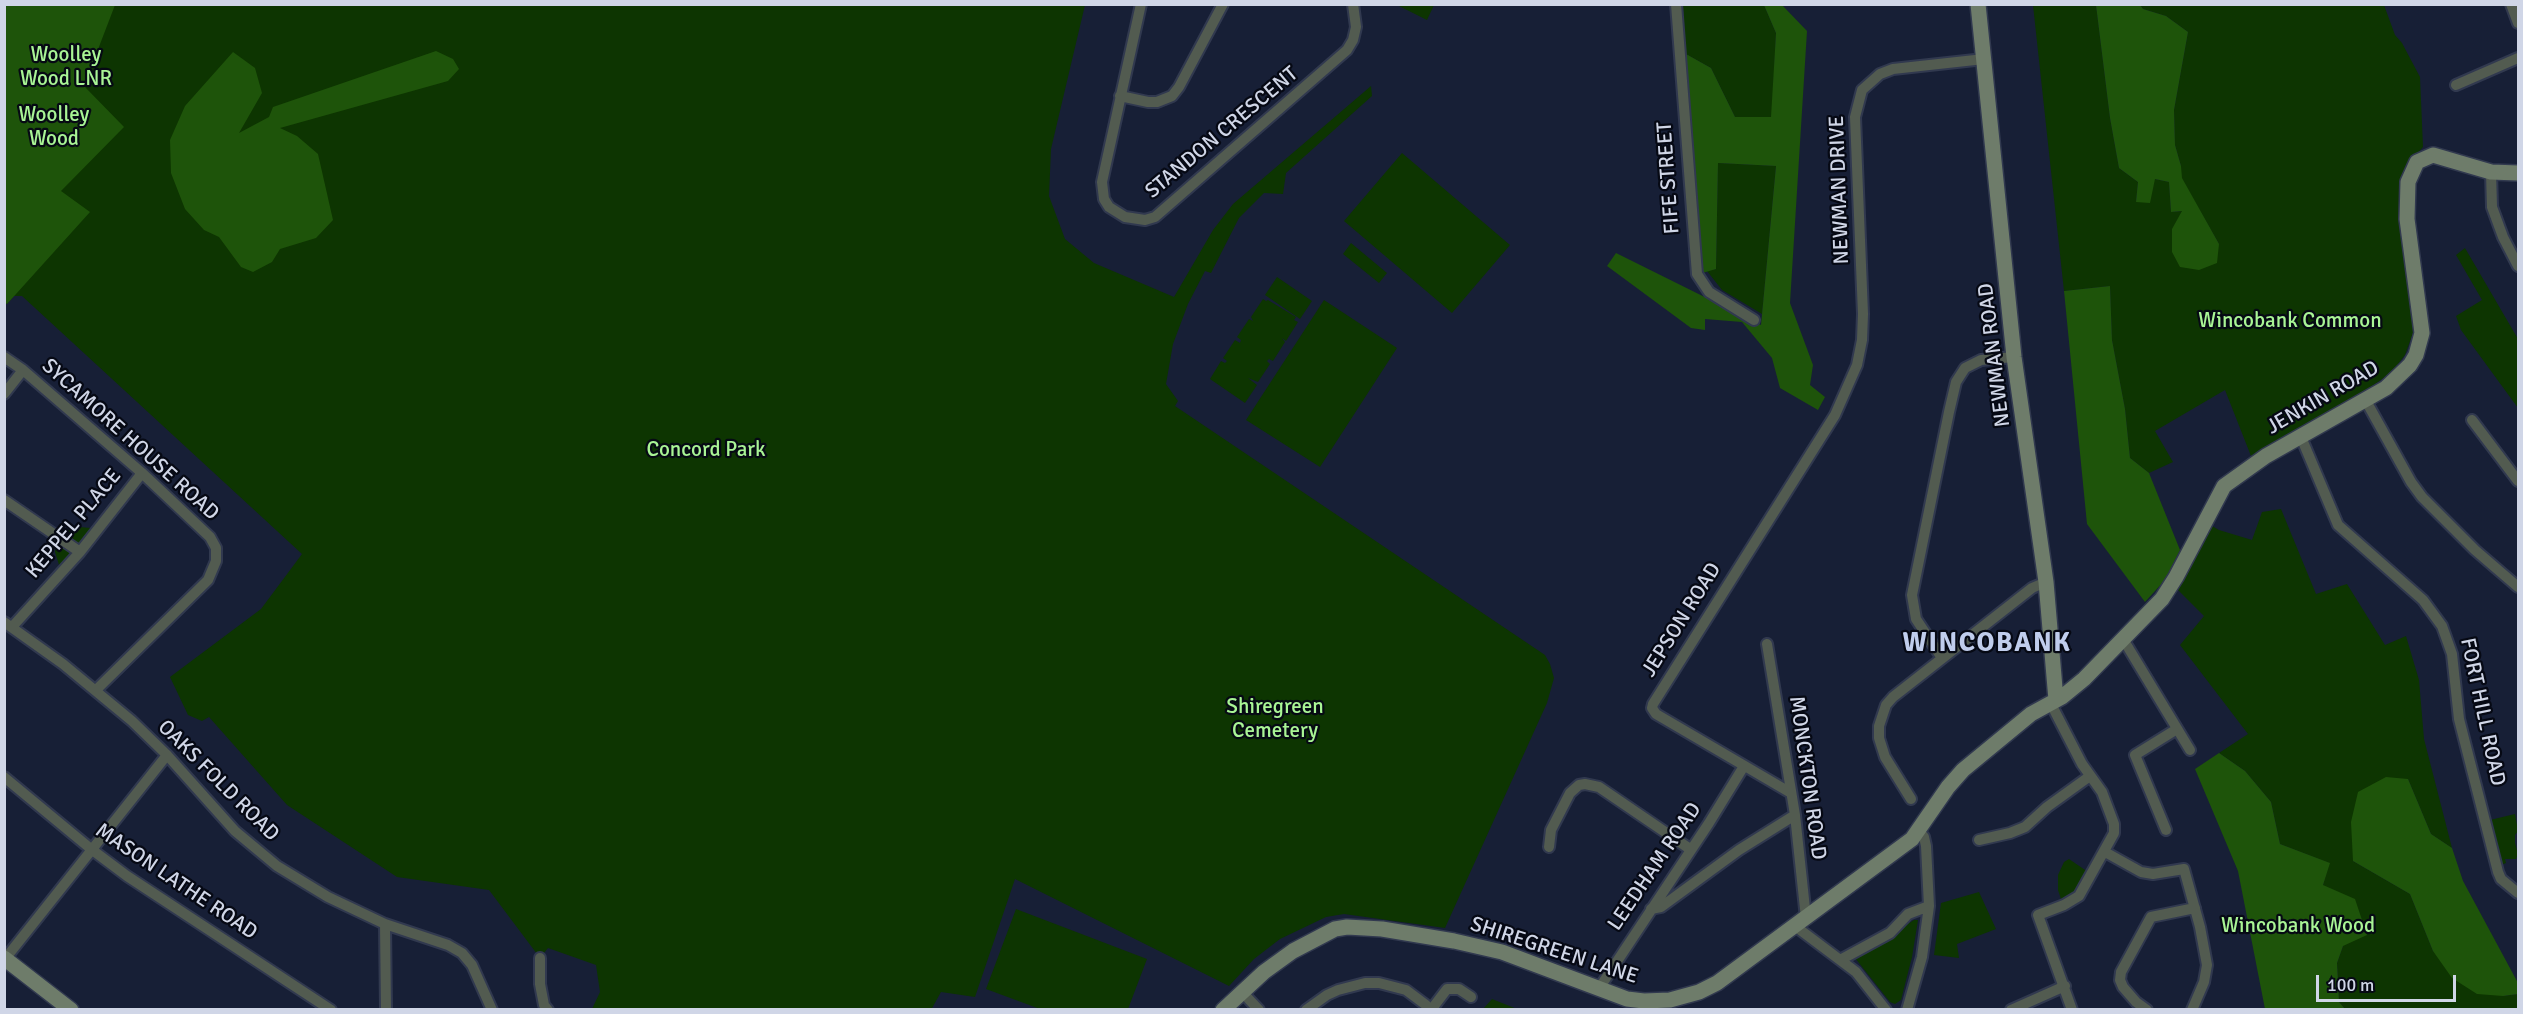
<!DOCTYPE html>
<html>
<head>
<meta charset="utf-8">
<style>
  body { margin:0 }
  #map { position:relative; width:2523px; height:1014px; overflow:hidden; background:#171f36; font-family:Signika,sans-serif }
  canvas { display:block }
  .frame { position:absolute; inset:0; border:6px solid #d0d6e7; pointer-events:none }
  .scale { position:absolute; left:2316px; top:975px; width:140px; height:27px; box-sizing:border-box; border:3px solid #d0d6e7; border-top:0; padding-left:8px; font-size:18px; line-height:21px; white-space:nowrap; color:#d0d6e7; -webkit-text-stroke:4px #060914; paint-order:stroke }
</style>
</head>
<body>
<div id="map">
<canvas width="2523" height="1014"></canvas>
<div class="frame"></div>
<div class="scale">100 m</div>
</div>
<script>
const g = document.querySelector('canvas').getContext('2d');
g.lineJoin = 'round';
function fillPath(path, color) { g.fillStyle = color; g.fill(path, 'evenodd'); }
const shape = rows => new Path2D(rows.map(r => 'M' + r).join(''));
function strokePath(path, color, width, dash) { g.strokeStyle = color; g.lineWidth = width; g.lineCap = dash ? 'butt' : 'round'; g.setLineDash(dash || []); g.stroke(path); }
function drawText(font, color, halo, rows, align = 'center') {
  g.font = font + ' Signika,sans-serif'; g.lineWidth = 4.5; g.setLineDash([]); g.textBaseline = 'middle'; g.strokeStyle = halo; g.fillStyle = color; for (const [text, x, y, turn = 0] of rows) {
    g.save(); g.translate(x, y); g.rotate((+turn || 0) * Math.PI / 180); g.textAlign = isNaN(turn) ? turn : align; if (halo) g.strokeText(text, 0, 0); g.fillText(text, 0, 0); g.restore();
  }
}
fillPath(shape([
  [4,5,1085,5,1051,149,1049,196,1065,239,1094,263,1174,297,1213,230,1233,204,1371,86,1372,96,1286,173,1283,194,1264,193,1239,218,1211,273,1205,271,1188,304,1173,344,1166,384,1178,401,1175,406,1545,655,1550,664,1554,678,1547,703,1445,928,1344,914,1326,917,1280,939,1254,959,1229,986,1015,879,975,997,941,992,931,1010,592,1009,600,992,596,965,548,948,540,958,489,890,397,877,287,805,209,717,202,721,188,715,170,677,261,609,302,554,22,296,14,296,7,304,5,302],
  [1397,5,1397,4,1434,5,1427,20],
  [1683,5,1764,5,1776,33,1772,117,1735,117,1711,68,1686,54],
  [2033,5,2096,5,2110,118,2119,168,2138,182,2136,202,2155,179,2169,182,2171,212,2182,211,2219,244,2181,178,2181,166,2175,145,2174,110,2188,32,2166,16,2143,9,2140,5,2384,5,2395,35,2402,43,2420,77,2423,147,2409,163,2413,333,2405,355,2391,373,2359,395,2251,456,2225,390,2155,431,2173,462,2149,473,2130,458,2125,409,2112,340,2110,286,2064,291],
  [1402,153,1510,245,1452,313,1344,221],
  [1718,163,1776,166,1762,314,1722,290,1707,271,1716,269],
  [1351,243,1387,273,1379,283,1343,254],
  [2465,248,2518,339,2518,408,2461,330,2456,316,2482,300,2456,255],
  [1277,277,1312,301,1300,319,1265,295],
  [1263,299,1266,301,1268,300,1296,317,1294,320,1298,322,1286,341,1282,338,1285,342,1273,361,1269,359,1267,361,1270,364,1258,382,1248,378,1257,385,1245,403,1210,379,1221,361,1225,363,1227,361,1223,358,1235,340,1240,343,1241,340,1237,337,1249,319,1253,321,1251,317],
  [1324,300,1397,348,1320,467,1246,420],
  [2281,509,2316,594,2347,584,2385,645,2406,636,2419,680,2424,739,2452,848,2431,834,2408,779,2353,861,2410,894,2433,951,2503,996,2518,994,2518,1009,2345,1009,2339,1002,2337,963,2343,946,2323,885,2329,863,2280,844,2271,802,2245,771,2219,753,2248,734,2180,645,2204,616,2177,589,2207,523,2219,530,2252,540,2262,512],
  [79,527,91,528,60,568,55,552,55,544,59,536,67,530],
  [2515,814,2518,831,2515,835,2515,843,2518,854,2516,859,2505,859,2506,863,2501,865,2490,820],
  [2069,859,2088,872,2081,886,2070,896,2061,899,2058,890,2058,875,2064,862],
  [1979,892,1996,929,1957,944,1959,958,1934,955,1941,903],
  [1016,909,1147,959,1128,1009,1040,1009,986,989],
  [1914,920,1918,920,1912,957,1901,1000,1895,1004,1890,1002,1855,958],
  [1492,999,1517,1009,1483,1009]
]), '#0d3501');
fillPath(shape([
  [4,5,115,5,84,86,124,127,61,191,90,212,7,304,4,302],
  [1764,5,1782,5,1807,31,1790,303,1813,365,1810,385,1825,397,1818,410,1780,388,1772,358,1742,322,1705,319,1705,330,1691,328,1607,266,1616,253,1761,325,1776,166,1718,163,1716,269,1699,274,1686,54,1711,68,1735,117,1771,117,1776,33],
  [2096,5,2140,5,2143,9,2166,16,2188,32,2174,110,2175,145,2181,166,2182,178,2219,244,2217,263,2199,270,2180,267,2172,252,2172,229,2182,211,2171,212,2169,182,2155,179,2150,203,2136,202,2138,182,2119,168,2110,118],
  [436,51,453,59,459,69,448,81,280,128,297,136,318,154,333,220,316,238,280,249,272,262,253,272,241,267,219,237,204,230,185,209,171,173,170,140,185,106,233,52,255,68,262,93,239,133,269,117,273,107],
  [2110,286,2112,340,2125,409,2130,458,2149,473,2180,550,2165,580,2145,602,2087,524,2064,291],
  [2219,753,2245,771,2271,802,2280,844,2330,863,2323,885,2355,899,2367,935,2343,946,2337,963,2339,1002,2345,1009,2265,1009,2238,871,2195,769],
  [2386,777,2408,779,2431,834,2452,848,2463,881,2518,983,2518,994,2503,996,2477,994,2452,978,2433,951,2410,894,2353,861,2351,822,2358,792]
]), '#1e540a');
const street = shape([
  [1141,4,1102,182,1104,199,1109,207,1125,217,1145,220,1155,217,1347,50,1353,40,1356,27,1353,4],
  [1676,4,1697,274,1709,292,1754,320],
  [2511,4,2518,23],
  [2456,85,2518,58],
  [1120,96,1148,102,1157,102,1172,96,1179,87,1223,4],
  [2491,172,2492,207,2503,237,2518,266],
  [4,357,23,370,142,473,210,537,216,548,216,561,208,580,96,690],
  [4,394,23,370],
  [2366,401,2411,482,2422,497,2475,550,2518,587],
  [2472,420,2518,481],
  [2301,437,2338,525,2423,600,2442,626,2452,654,2459,719,2498,872,2501,879,2518,893],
  [4,500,80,552],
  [4,622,63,664,132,721,167,755,235,831,277,866,328,897,385,924,448,945,462,953,472,965,492,1010],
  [12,627,80,552,142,473],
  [2123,639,2190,750],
  [1767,644,1795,815,1806,918],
  [1942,658,1916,619,1912,595,1949,412,1956,382,1965,368,1981,360,2014,357],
  [2050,702,2082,764,2102,792,2114,824,2114,833,2079,896,2064,905,2038,915,2072,1010],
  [4,777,91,849,127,876,331,1010],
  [1791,793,1656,714,1652,708,1653,704,1835,415,1857,365,1862,340,1863,314,1855,117,1862,90,1880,74,1893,69,1984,59],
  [1911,799,1885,757,1879,738,1879,726,1886,705,1893,697,2032,588,2046,582],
  [2166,830,2135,755,2177,729],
  [1979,840,2010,833,2025,827,2047,807,2090,776],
  [1549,847,1551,830,1570,793,1579,785,1585,784,1599,787,1690,849],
  [2105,852,2141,872,2153,874,2184,869,2200,927,2207,965,2204,982,2192,1010],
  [1651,909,1661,907,1739,850,1795,815],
  [385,924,386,1010],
  [1795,926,1856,972,1886,1010],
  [540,958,540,984,544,1005,548,1010],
  [5,959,167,755],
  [1842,959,1890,933,1908,914,1929,906],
  [1598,990,1709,823,1744,766],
  [1242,992,1259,1010],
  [1306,1010,1327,995,1338,990,1365,983,1379,983,1406,990,1426,1005,1428,1010],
  [1431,1010,1447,989,1459,989,1471,997],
  [1907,1010,1922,957,1929,906,1926,846,1924,837,1919,831],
  [2011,1010,2065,986],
  [2147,1010,2136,1002,2123,987,2120,980,2121,972,2151,917,2195,908]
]);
const secondary = shape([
  [1978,4,2014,357,2046,582,2056,700],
  [4,958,71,1010],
  [1223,1010,1264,972,1293,951,1335,929,1347,927,1382,929,1454,941,1502,952,1627,999,1644,1001,1670,1000,1699,992,1717,983,1912,839,1948,787,1963,770,2031,714,2062,697,2084,679,2162,599,2176,577,2224,486,2266,456,2386,388,2410,365,2416,355,2422,333,2407,219,2408,182,2417,162,2433,155,2491,172,2518,173]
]);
strokePath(street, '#31394f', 14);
strokePath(secondary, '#31394f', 18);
strokePath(street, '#525b50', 10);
strokePath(secondary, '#6e7c6a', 15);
drawText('21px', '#a9f595', '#060914', [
  ["Woolley",66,55],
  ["Wood LNR",66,79],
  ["Woolley",54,115],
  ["Wood",54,139],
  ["Wincobank Common",2290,321],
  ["Concord Park",706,450],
  ["Shiregreen",1275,707],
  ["Cemetery",1275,731],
  ["Wincobank Wood",2298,926]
]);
drawText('21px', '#d0d6e7', '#060914', [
  ["STANDON CRESCENT",1222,133,-40],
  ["FIFE STREET",1669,178,-94],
  ["NEWMAN DRIVE",1840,190,-92],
  ["NEWMAN ROAD",1995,355,-97],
  ["JENKIN ROAD",2323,398,-30],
  ["SYCAMORE HOUSE ROAD",130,440,42],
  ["KEPPEL PLACE",74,524,-50],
  ["JEPSON ROAD",1682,620,-58],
  ["FORT HILL ROAD",2482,712,78],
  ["MONCKTON ROAD",1807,778,82],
  ["OAKS FOLD ROAD",218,781,45],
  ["LEEDHAM ROAD",1655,867,-56],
  ["MASON LATHE ROAD",176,882,34],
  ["SHIREGREEN LANE",1554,951,18]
]);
g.letterSpacing = '1.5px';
drawText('bold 27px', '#c0cdec', '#060914', [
  ["WINCOBANK",1987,644]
]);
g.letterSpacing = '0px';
</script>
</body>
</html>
